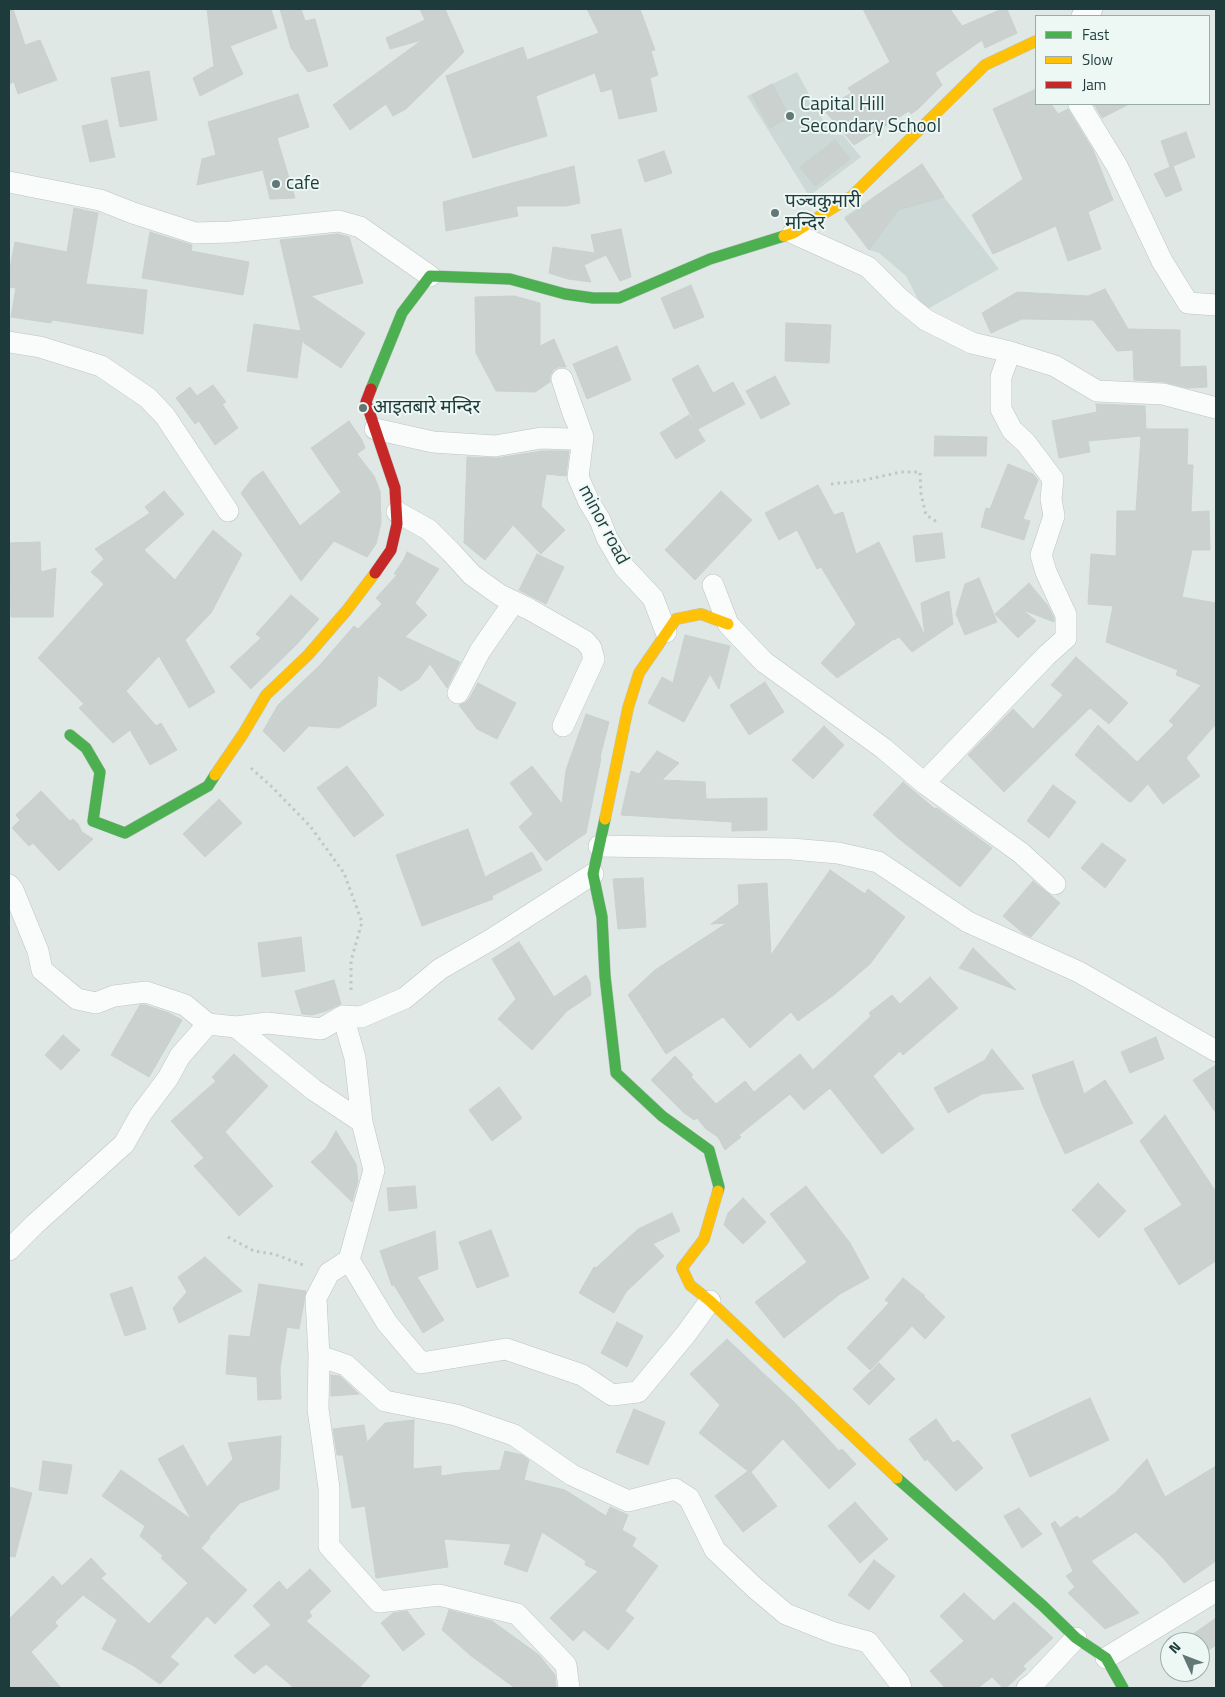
<!DOCTYPE html>
<html>
<head>
<meta charset="utf-8">
<style>
  body { margin:0 }
  #map { position:relative; width:1225px; height:1697px; overflow:hidden; background:#e0e8e6; font-family:"Titillium Web",sans-serif }
  canvas { display:block }
  .frame { position:absolute; inset:0; border:10px solid #1d3b3a; pointer-events:none }
  .legend { position:absolute; left:1035px; top:15px; width:175px; height:90px; box-sizing:border-box; background:#edf7f4; border:1px solid #9aacaa; margin:0; padding:6px 9px; list-style:none; font-size:15px; color:#1d3b3a }
  .legend li { display:flex; align-items:center; gap:10px; height:25px }
  .legend b { width:25px; border:1px solid #9aacaa }
  .north { position:absolute; left:1160px; top:1632px; width:50px; height:50px; box-sizing:border-box; background:#edf7f4; border:1px solid #9aacaa; border-radius:50%; rotate:313deg; font-size:14px; font-weight:700; line-height:20px; text-align:center; color:#1d3b3a }
  .north::after { content:''; display:block; margin:auto; width:18px; height:22px; background:#617876; clip-path:polygon(50% 0,100% 100%,50% 72%,0 100%) }
</style>
</head>
<body>
<div id="map">
<canvas width="1225" height="1697"></canvas>
<div class="frame"></div>
<ul class="legend">
<li><b style="height:6px;background:#4caf50"></b>Fast</li>
<li><b style="height:6px;background:#ffc107"></b>Slow</li>
<li><b style="height:6px;background:#c62828"></b>Jam</li>
</ul>
<div class="north">N</div>
</div>
<script>
const g = document.querySelector('canvas').getContext('2d');
g.lineJoin = 'round';
function fillPath(path, color) { g.fillStyle = color; g.fill(path, 'evenodd'); }
const shape = rows => new Path2D(rows.map(r => 'M' + r).join(''));
function strokePath(path, color, width, dash) { g.strokeStyle = color; g.lineWidth = width; g.lineCap = dash ? 'butt' : 'round'; g.setLineDash(dash || []); g.stroke(path); }
function drawText(font, color, halo, rows, align = 'center') {
  g.font = font + ' "Titillium Web","Noto Sans Devanagari",sans-serif'; g.lineWidth = 4; g.setLineDash([]); g.textBaseline = 'middle'; g.strokeStyle = halo; g.fillStyle = color; for (const [text, x, y, turn = 0] of rows) {
    g.save(); g.translate(x, y); g.rotate((+turn || 0) * Math.PI / 180); g.textAlign = isNaN(turn) ? turn : align; if (halo) g.strokeText(text, 0, 0); g.fillText(text, 0, 0); g.restore();
  }
}
fillPath(shape([
  [797,72,831,135,843,135,861,157,809,196,747,96],
  [922,164,944,197,999,269,924,311,906,276,879,253,869,250,844,217]
]), '#cdd9d7');
const building = shape([
  [13,9,25,45,40,40,57,80,18,94,14,82,9,84,9,10,13,9],
  [207,9,271,9,277,28,230,46,243,74,200,96,193,78,214,66,207,9],
  [280,9,301,9,305,21,315,19,328,66,308,72,291,48,280,9],
  [420,9,445,9,464,52,406,109,393,116,386,104,350,130,333,105,422,40,390,49,386,38,425,20,420,9],
  [587,9,640,9,655,50,651,51,658,75,650,78,657,111,619,119,612,89,601,92,595,73,536,96,547,136,473,158,446,76,523,47,527,60,599,33,587,9],
  [863,9,950,9,962,26,1002,9,1007,9,1017,33,985,48,982,40,935,73,942,85,918,109,911,114,909,111,854,145,823,109,852,93,848,88,890,62,863,9],
  [149,71,157,120,120,127,111,78,149,71],
  [772,84,790,117,770,128,752,95,772,84],
  [1036,89,1036,104,1051,104,1058,114,1068,109,1093,150,1113,200,1088,212,1101,249,1068,261,1056,226,993,254,972,215,1023,179,993,109,1036,89],
  [298,94,309,127,277,138,295,198,270,199,263,170,197,185,202,159,216,155,208,122,298,94],
  [1094,104,1129,104,1102,118,1094,104],
  [107,120,115,157,90,162,82,126,107,120],
  [1186,132,1195,157,1173,166,1182,190,1166,197,1154,174,1170,167,1161,141,1186,132],
  [835,140,850,159,815,186,800,167,835,140],
  [664,151,672,173,645,182,638,160,664,151],
  [922,164,944,197,898,210,869,250,845,219,860,209,874,197,922,164],
  [574,166,580,203,566,206,516,206,518,216,446,231,443,202,574,166],
  [74,208,98,213,86,284,147,290,143,334,52,320,51,323,11,317,16,288,9,287,9,273,15,242,67,252,74,208],
  [621,229,631,277,620,281,606,255,584,265,591,282,568,279,549,273,553,247,595,253,591,235,621,229],
  [150,232,192,245,191,251,249,262,243,295,142,278,150,232],
  [338,234,349,237,363,283,311,296,365,333,341,368,304,343,303,336,297,378,247,371,254,324,301,331,280,240,338,234],
  [691,285,704,317,674,329,661,298,691,285],
  [1105,289,1128,329,1180,330,1180,367,1206,366,1207,387,1188,388,1164,382,1134,380,1133,350,1117,351,1093,320,1022,319,991,333,982,313,1017,292,1088,296,1105,289],
  [514,296,540,303,540,346,554,339,566,367,558,367,553,370,550,376,550,382,535,392,496,391,476,353,475,297,514,296],
  [786,323,831,325,829,363,785,361,786,323],
  [617,346,631,380,587,399,573,364,617,346],
  [698,365,713,393,733,382,745,404,698,429,672,379,698,365],
  [775,376,790,404,761,419,746,391,775,376],
  [213,385,226,402,222,404,238,428,215,445,199,421,195,424,176,398,190,387,197,396,213,385],
  [1096,404,1145,406,1146,429,1188,429,1187,465,1193,465,1191,512,1209,511,1210,550,1192,550,1182,597,1216,603,1216,724,1186,758,1200,776,1163,804,1148,784,1131,802,1128,801,1075,755,1098,725,1137,762,1174,725,1169,721,1201,685,1176,675,1178,670,1106,642,1113,606,1088,604,1091,554,1116,556,1117,511,1136,511,1141,436,1088,441,1090,452,1059,458,1052,421,1097,412,1096,404],
  [689,415,705,441,676,459,660,433,689,415],
  [349,421,362,440,365,448,357,454,374,476,380,491,381,523,376,544,367,557,334,541,301,581,241,493,252,479,263,471,300,526,341,492,311,448,349,421],
  [935,436,987,437,986,456,934,456,935,436],
  [542,451,569,451,566,476,546,474,541,506,565,530,541,554,513,525,485,560,464,543,467,457,497,458,542,451],
  [1008,464,1033,474,1038,480,1023,519,1030,521,1024,540,981,527,986,508,990,509,1008,464],
  [818,485,834,515,843,512,856,554,879,542,925,636,921,603,949,591,953,624,912,652,899,637,894,640,894,639,837,678,821,663,856,624,821,567,817,569,797,530,779,540,765,513,818,485],
  [164,491,184,514,144,550,175,580,213,530,242,554,211,613,185,640,215,692,189,708,159,656,126,691,156,726,161,723,177,750,150,765,130,730,113,743,79,708,84,704,38,658,104,584,91,572,104,559,95,549,150,513,145,507,164,491],
  [721,491,752,520,695,580,665,550,721,491],
  [942,533,945,558,916,562,913,536,942,533],
  [40,542,41,572,56,568,53,617,11,617,9,543,40,542],
  [407,552,439,569,415,603,427,615,405,637,460,662,447,688,430,664,419,679,401,691,378,675,376,706,339,728,309,726,284,752,263,731,278,705,320,665,354,626,358,629,382,604,376,598,397,575,394,574,404,559,407,552],
  [537,554,564,567,546,604,519,590,537,554],
  [979,578,997,622,965,635,956,614,965,584,979,578],
  [1029,583,1048,606,1054,618,1054,622,1023,610,1036,621,1018,638,995,614,1029,583],
  [291,595,319,619,297,644,251,689,230,667,261,638,256,634,291,595],
  [685,635,730,646,719,689,710,674,684,722,648,703,662,677,673,683,685,635],
  [1076,657,1128,703,1109,724,1090,708,1004,792,968,755,1013,709,1033,729,1063,695,1051,685,1076,657],
  [765,682,784,712,749,735,730,705,765,682],
  [478,683,516,703,497,739,477,729,459,705,465,703,469,699,478,683],
  [586,714,609,722,600,757,601,758,586,833,546,861,519,827,533,814,510,783,532,766,562,804,566,770,586,714],
  [824,726,844,745,813,779,792,760,824,726],
  [657,751,679,763,662,780,705,782,706,799,767,798,767,830,732,831,732,822,621,815,631,771,639,774,657,751],
  [347,766,384,815,354,837,317,788,347,766],
  [903,782,935,809,937,808,992,848,960,887,898,838,873,815,903,782],
  [1053,785,1076,802,1049,838,1027,821,1053,785],
  [41,791,70,821,73,819,78,824,82,832,93,839,59,871,33,843,29,846,12,828,20,820,16,815,41,791],
  [219,799,242,823,205,857,183,834,219,799],
  [468,829,485,877,532,852,542,870,492,896,493,899,422,926,396,855,468,829],
  [1102,843,1126,860,1105,888,1081,868,1102,843],
  [830,870,865,894,868,889,905,917,870,964,835,994,798,1021,791,1012,750,1048,723,1017,666,1054,628,995,655,970,727,923,711,924,739,904,738,885,767,883,771,955,830,870],
  [643,878,646,927,618,929,613,879,643,878],
  [1033,881,1060,903,1031,937,1023,933,1003,916,1033,881],
  [301,937,305,971,262,977,258,943,301,937],
  [519,942,554,997,586,975,590,982,591,995,567,1011,532,1050,498,1019,516,999,492,959,519,942],
  [973,948,1016,990,959,968,973,948],
  [930,977,958,1008,903,1055,900,1051,873,1076,914,1129,882,1154,830,1088,804,1110,790,1094,739,1135,741,1137,725,1150,718,1137,706,1129,697,1118,694,1120,683,1112,651,1080,675,1056,693,1075,691,1077,716,1104,745,1081,754,1092,800,1054,813,1070,871,1016,869,1013,892,995,900,1004,930,977],
  [334,980,341,1004,326,1011,312,1015,302,1014,295,991,334,980],
  [140,1005,145,1005,169,1013,182,1020,149,1077,111,1055,140,1005],
  [63,1035,80,1050,61,1070,45,1055,63,1035],
  [1156,1037,1164,1059,1130,1073,1121,1052,1156,1037],
  [992,1049,1024,1089,982,1094,948,1113,934,1088,985,1060,992,1049],
  [234,1054,268,1086,225,1132,273,1186,239,1216,194,1166,204,1158,171,1121,216,1081,212,1077,234,1054],
  [1073,1061,1084,1094,1105,1080,1133,1123,1065,1154,1043,1106,1032,1075,1073,1061],
  [1216,1065,1216,1113,1193,1080,1216,1065],
  [499,1087,522,1118,492,1141,469,1110,499,1087],
  [1165,1115,1216,1192,1216,1261,1179,1285,1144,1229,1182,1205,1140,1141,1165,1115],
  [336,1131,356,1164,358,1181,352,1202,311,1162,326,1148,336,1131],
  [1098,1183,1126,1211,1099,1238,1072,1210,1098,1183],
  [415,1186,417,1208,389,1211,387,1188,415,1186],
  [806,1186,850,1243,869,1278,840,1294,784,1338,755,1302,807,1262,770,1214,806,1186],
  [743,1198,766,1222,743,1244,724,1225,728,1213,743,1198],
  [672,1213,680,1231,653,1244,664,1256,626,1292,614,1313,579,1293,594,1267,596,1268,638,1229,672,1213],
  [491,1230,509,1276,477,1288,459,1242,491,1230],
  [435,1231,438,1269,417,1277,444,1320,423,1333,394,1285,392,1286,380,1251,435,1231],
  [205,1257,242,1291,179,1323,173,1308,187,1292,178,1277,205,1257],
  [903,1278,925,1296,924,1297,945,1317,925,1339,912,1326,870,1370,847,1348,889,1303,885,1300,903,1278],
  [259,1284,306,1291,299,1329,287,1327,280,1368,281,1399,258,1400,257,1377,226,1374,229,1335,250,1337,259,1284],
  [132,1287,146,1329,125,1336,110,1294,132,1287],
  [617,1322,643,1336,627,1367,601,1353,617,1322],
  [727,1339,795,1403,839,1451,842,1449,856,1464,829,1489,783,1439,751,1472,777,1506,743,1532,715,1496,748,1471,699,1433,720,1405,690,1374,727,1339],
  [879,1363,895,1379,869,1405,853,1389,879,1363],
  [331,1375,340,1376,359,1394,331,1396,331,1375],
  [1090,1398,1109,1440,1030,1477,1011,1435,1090,1398],
  [634,1409,665,1422,648,1465,616,1452,634,1409],
  [936,1419,953,1443,958,1440,983,1468,956,1491,927,1459,925,1461,909,1439,936,1419],
  [414,1420,413,1469,441,1466,441,1476,461,1473,500,1470,505,1451,522,1455,529,1460,524,1480,565,1490,606,1516,610,1507,628,1515,622,1530,636,1538,632,1546,658,1566,625,1611,634,1618,608,1650,584,1630,573,1641,550,1618,598,1571,585,1565,586,1561,542,1532,527,1572,504,1564,511,1544,444,1539,448,1567,376,1578,365,1506,352,1508,343,1455,337,1455,333,1429,364,1425,367,1442,385,1423,414,1420],
  [281,1436,279,1489,240,1503,209,1537,210,1538,201,1548,247,1590,215,1624,207,1616,170,1657,179,1664,160,1684,134,1666,102,1649,117,1620,83,1595,55,1622,58,1626,31,1652,61,1688,9,1688,9,1619,53,1576,62,1586,91,1558,106,1574,101,1578,149,1624,188,1583,161,1558,163,1556,140,1536,145,1526,102,1496,121,1470,191,1519,158,1459,183,1445,207,1487,233,1459,228,1443,281,1436],
  [1147,1459,1165,1497,1216,1466,1216,1561,1184,1583,1163,1558,1136,1532,1091,1561,1139,1613,1105,1629,1068,1593,1075,1587,1066,1576,1073,1571,1051,1524,1055,1521,1060,1528,1077,1516,1080,1519,1115,1493,1147,1459],
  [43,1461,72,1465,67,1494,39,1490,43,1461],
  [9,1487,32,1493,15,1557,9,1556,9,1487],
  [855,1502,888,1539,860,1563,828,1526,855,1502],
  [1019,1508,1042,1534,1022,1548,1004,1516,1019,1508],
  [874,1560,895,1576,869,1610,848,1595,874,1560],
  [310,1569,331,1591,309,1612,312,1616,306,1621,370,1676,359,1688,294,1688,266,1664,254,1674,234,1656,271,1625,253,1606,279,1581,287,1590,310,1569],
  [964,1593,994,1621,1014,1602,1053,1638,1023,1666,1026,1669,1006,1688,1003,1688,992,1677,978,1688,945,1688,930,1671,964,1641,940,1616,964,1593],
  [449,1610,492,1621,539,1655,555,1675,556,1688,515,1688,470,1655,442,1630,449,1610],
  [407,1611,425,1634,403,1651,381,1623,393,1613,407,1611],
  [1216,1618,1216,1645,1200,1656,1200,1642,1188,1642,1186,1639,1216,1618],
  [1170,1654,1170,1671,1162,1659,1170,1654]
]);
fillPath(building, '#cad1cf');
strokePath(building, '#c8d1cf', 1);
const street = shape([
  [1082,16,1092,9],
  [1079,104,1117,166,1162,261,1188,303,1216,305],
  [9,182,100,200,133,213,195,233,231,232,339,221,360,227,430,276],
  [793,233,868,267,900,299,926,320,972,343,1010,352,1055,366,1097,391,1163,394,1216,408],
  [9,342,40,347,101,366,148,398,165,416,228,511],
  [375,429,433,442,495,446,541,438,569,439,583,437,573,413,562,379,583,437,578,477,589,502,600,520,607,538,624,567,653,598,666,632],
  [397,512,429,530,451,552,472,575,500,595,529,609,585,641,591,648,594,659,563,726],
  [713,585,728,624,764,662,883,748,924,783,1021,853,1055,884],
  [458,693,480,651,514,602],
  [924,783,1047,655,1066,638,1066,615,1046,572,1041,555,1054,516,1051,499,1053,479,1026,443,1012,430,1001,409,1001,377,1010,352],
  [599,846,792,849,838,853,878,862,968,922,1079,972,1216,1051],
  [9,885,13,890,38,951,42,970,77,999,96,1003,114,996,146,992,185,1005,208,1024],
  [343,1016,355,1058,362,1122,374,1170,349,1260],
  [236,1027,314,1090,362,1122],
  [9,1250,35,1224,124,1144,141,1114,168,1078,180,1056,208,1024,236,1027,267,1023,321,1029,343,1016,361,1017,405,998,440,969,492,939,593,874],
  [319,1356,346,1365,385,1401,456,1415,514,1435,572,1475,628,1501,675,1489,689,1498,715,1550,755,1588,786,1614,834,1633,868,1642,899,1682,901,1688],
  [1106,1658,1216,1591],
  [569,1688,566,1665,517,1614,439,1595,379,1602,329,1546,329,1488,318,1409,319,1356,316,1298,329,1273,349,1260,387,1323,421,1363,506,1349,582,1375,612,1395,638,1392,686,1334,710,1301],
  [1027,1688,1034,1683,1076,1638]
]);
const fast = shape([
  [371,389,402,313,430,276,510,279,565,294,593,298,619,298,710,259,784,236],
  [70,735,86,748,100,772,93,821,125,833,208,786,215,775],
  [605,819,593,874,602,917,605,976,616,1073,662,1116,709,1150,719,1187,718,1191],
  [897,1478,1043,1606,1076,1638,1106,1658,1123,1688]
]);
const slow = shape([
  [784,236,793,233,852,196,985,65,1036,41],
  [215,775,243,734,266,695,308,655,347,610,375,573],
  [605,819,628,708,639,673,676,619,701,614,728,624],
  [718,1191,704,1239,682,1268,690,1285,710,1301,897,1478]
]);
const jam = shape([
  [371,389,366,402,395,488,397,524,391,550,375,573]
]);
strokePath(street, '#bdc4c3', 22);
strokePath(fast, '#bcc5c3', 12);
strokePath(slow, '#bcc5c3', 12);
strokePath(jam, '#bcc5c3', 12);
strokePath(shape([
  [831,484,860,481,901,472,920,472,921,494,926,515,939,523],
  [251,768,272,787,310,826,344,873,362,922,351,961,351,993],
  [228,1237,254,1251,274,1254,306,1266]
]), '#bdc8c7', 3, [2.5, 4]);
strokePath(street, '#fafcfb', 21);
strokePath(fast, '#4caf50', 11);
strokePath(slow, '#ffc107', 11);
strokePath(jam, '#c62828', 11);
for (const [x, y, r, color] of [
  [790,116,5,"#617876"],
  [276,184,5,"#617876"],
  [775,213,5,"#617876"],
  [363,408,5,"#617876"]
]) { const dot = new Path2D(); dot.arc(x, y, r, 0, 2 * Math.PI); g.fillStyle = color; g.fill(dot); strokePath(dot, '#edf7f4', 2); }
drawText('19px', '#1d3b3a', '#edf7f4', [
  ["Capital Hill",800,105],
  ["Secondary School",800,127],
  ["cafe",286,184],
  ["पञ्चकुमारी",785,202],
  ["मन्दिर",785,224],
  ["आइतबारे मन्दिर",373,408]
], 'left');
drawText('19px', '#1d3b3a', '#edf7f4', [
  ["minor road",603,525,62]
]);
</script>
</body>
</html>
